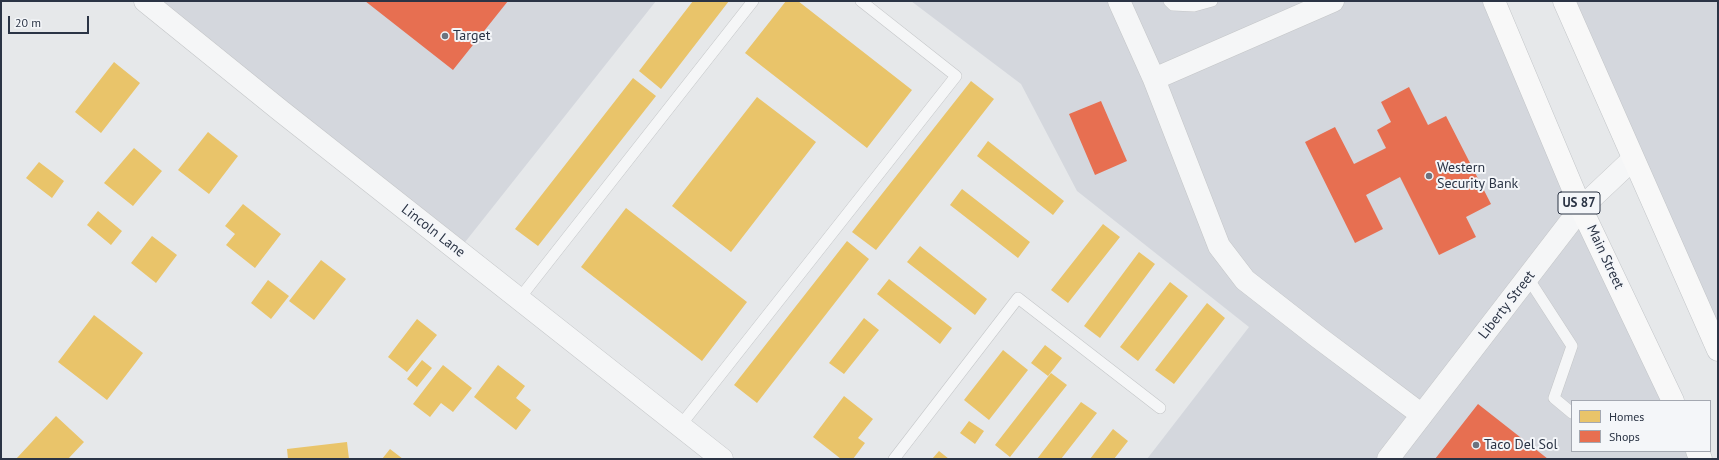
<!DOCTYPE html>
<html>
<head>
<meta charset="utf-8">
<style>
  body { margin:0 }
  #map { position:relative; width:1719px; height:460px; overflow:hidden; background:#e6e8ea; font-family:"PT Sans",sans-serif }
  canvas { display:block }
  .frame { position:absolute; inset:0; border:2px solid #2b3445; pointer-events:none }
  .legend { position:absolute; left:1571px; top:400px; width:140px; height:52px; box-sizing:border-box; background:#f4f6f9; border:1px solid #a4a8b1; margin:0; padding:5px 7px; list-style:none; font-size:12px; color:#2b3445 }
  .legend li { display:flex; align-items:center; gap:8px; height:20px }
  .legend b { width:20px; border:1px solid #a4a8b1 }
  .scale { position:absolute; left:8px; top:16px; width:81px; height:18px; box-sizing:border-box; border:2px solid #2b3445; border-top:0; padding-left:5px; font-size:12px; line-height:14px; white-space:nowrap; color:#2b3445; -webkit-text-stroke:3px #f4f6f9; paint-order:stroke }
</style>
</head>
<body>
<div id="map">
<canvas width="1719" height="460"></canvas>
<div class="frame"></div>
<ul class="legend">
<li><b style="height:11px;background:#e9c46a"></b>Homes</li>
<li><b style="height:11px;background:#e76f51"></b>Shops</li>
</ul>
<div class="scale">20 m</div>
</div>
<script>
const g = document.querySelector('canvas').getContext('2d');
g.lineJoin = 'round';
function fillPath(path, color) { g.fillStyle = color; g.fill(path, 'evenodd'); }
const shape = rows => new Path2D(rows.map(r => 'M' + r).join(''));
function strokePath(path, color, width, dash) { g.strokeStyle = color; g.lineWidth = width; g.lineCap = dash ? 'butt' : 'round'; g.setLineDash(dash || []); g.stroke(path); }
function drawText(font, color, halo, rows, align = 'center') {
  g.font = font + ' "PT Sans",sans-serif'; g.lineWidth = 4; g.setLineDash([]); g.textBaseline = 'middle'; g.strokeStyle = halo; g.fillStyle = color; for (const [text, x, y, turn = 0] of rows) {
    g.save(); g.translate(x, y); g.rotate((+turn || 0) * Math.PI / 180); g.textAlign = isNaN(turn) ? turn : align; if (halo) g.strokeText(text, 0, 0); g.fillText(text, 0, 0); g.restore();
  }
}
fillPath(shape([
  [147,1,656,1,458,251],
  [911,1,1494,1,1675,401,1572,401,1572,451,1700,451,1704,459,1147,459,1249,327,1077,191,1021,84],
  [1568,1,1718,1,1718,329]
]), '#d4d7dd');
fillPath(shape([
  [693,1,729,1,661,89,639,71],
  [786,1,798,1,912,90,867,148,745,53],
  [114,62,140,83,101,133,75,112],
  [633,78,656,96,538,246,515,229],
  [971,81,994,99,876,250,852,232],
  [757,97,816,142,731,252,672,206],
  [208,132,238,156,209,194,178,170],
  [988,141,1064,201,1053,215,977,156],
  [134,148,162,171,133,206,104,183],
  [39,162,64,181,52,198,26,178],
  [962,189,1030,242,1018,258,950,205],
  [243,204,281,234,255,268,226,245,235,234,225,226],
  [626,208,747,302,702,361,581,267],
  [98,211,122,231,111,245,87,225],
  [1103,224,1120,237,1068,303,1051,290],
  [152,236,177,255,156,283,131,263],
  [847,241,869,259,757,403,734,385],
  [920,246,987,299,975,315,907,262],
  [1139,252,1155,264,1100,338,1084,326],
  [321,260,346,279,314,320,289,301],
  [889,279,952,328,940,344,877,294],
  [268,280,289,296,271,319,251,303],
  [1170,282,1188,296,1138,361,1120,347],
  [1207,303,1225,318,1174,384,1155,370],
  [94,315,143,353,107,400,58,362],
  [864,318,879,330,844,374,829,363],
  [417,319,437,335,407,372,388,357],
  [1045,345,1062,358,1048,376,1031,363],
  [1003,350,1028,370,989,420,964,400],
  [422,360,432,368,417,387,407,379],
  [443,365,472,388,453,412,441,403,430,417,413,404],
  [498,365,525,386,516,398,531,410,516,430,474,397],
  [1051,373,1067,385,1010,457,995,445],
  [844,396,873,419,858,438,865,443,853,459,841,459,813,437],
  [1081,402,1097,413,1061,459,1037,459],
  [56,416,84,442,68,459,16,459],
  [969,421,984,431,975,444,960,433],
  [1113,429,1128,441,1114,459,1090,459],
  [347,442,349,459,288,459,287,449],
  [390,449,403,459,382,459],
  [939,451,949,459,932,459]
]), '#e9c46a');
fillPath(shape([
  [365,1,508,1,453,70],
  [1409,87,1428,125,1446,116,1491,204,1466,217,1476,237,1439,255,1400,177,1366,195,1383,229,1355,243,1305,142,1335,127,1354,164,1386,148,1377,130,1391,122,1381,102],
  [1101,101,1127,161,1095,175,1069,114],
  [1478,404,1548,459,1435,459]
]), '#e76f51');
const lane = shape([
  [1169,1,1173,5,1194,6,1212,1],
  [1528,278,1572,346,1554,398,1572,413],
  [519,299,753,1],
  [680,426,956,76,861,1],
  [894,459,1018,298,1160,408]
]);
const street = shape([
  [145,1,281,111,722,459],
  [1119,1,1154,79,1219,246,1245,280,1318,337,1422,415],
  [1154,79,1333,1],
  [1388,459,1581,208,1633,159]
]);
const primary = shape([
  [1494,1,1581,208,1673,401],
  [1564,1,1718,350],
  [1697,451,1701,459]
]);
strokePath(lane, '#c4c6c8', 12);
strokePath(street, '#c4c6c8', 23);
strokePath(primary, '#c2c5c8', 23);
strokePath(lane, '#f5f6f7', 11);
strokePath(street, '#f5f6f7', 22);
strokePath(primary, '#f8f8f8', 22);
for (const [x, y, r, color] of [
  [445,36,4,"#6c737f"],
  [1429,176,4,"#6c737f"],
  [1476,445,4,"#6c737f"]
]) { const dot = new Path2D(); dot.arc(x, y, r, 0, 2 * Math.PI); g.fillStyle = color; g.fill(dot); strokePath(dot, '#f4f6f9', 1.5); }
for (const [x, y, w] of [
  [1579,203,42]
]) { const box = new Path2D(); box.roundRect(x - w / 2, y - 11, w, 22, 3); g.fillStyle = '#f4f6f9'; g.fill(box); strokePath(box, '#2b3445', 1); }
drawText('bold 13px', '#2b3445', null, [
  ["US 87",1579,203]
]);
drawText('14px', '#2b3445', '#f4f6f9', [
  ["Target",453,36],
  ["Western",1437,168],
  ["Security Bank",1437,184],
  ["Taco Del Sol",1484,445]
], 'left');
drawText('14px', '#2b3445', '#f4f6f9', [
  ["Lincoln Lane",433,231,38],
  ["Main Street",1605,257,65],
  ["Liberty Street",1507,305,-52]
]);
</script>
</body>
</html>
